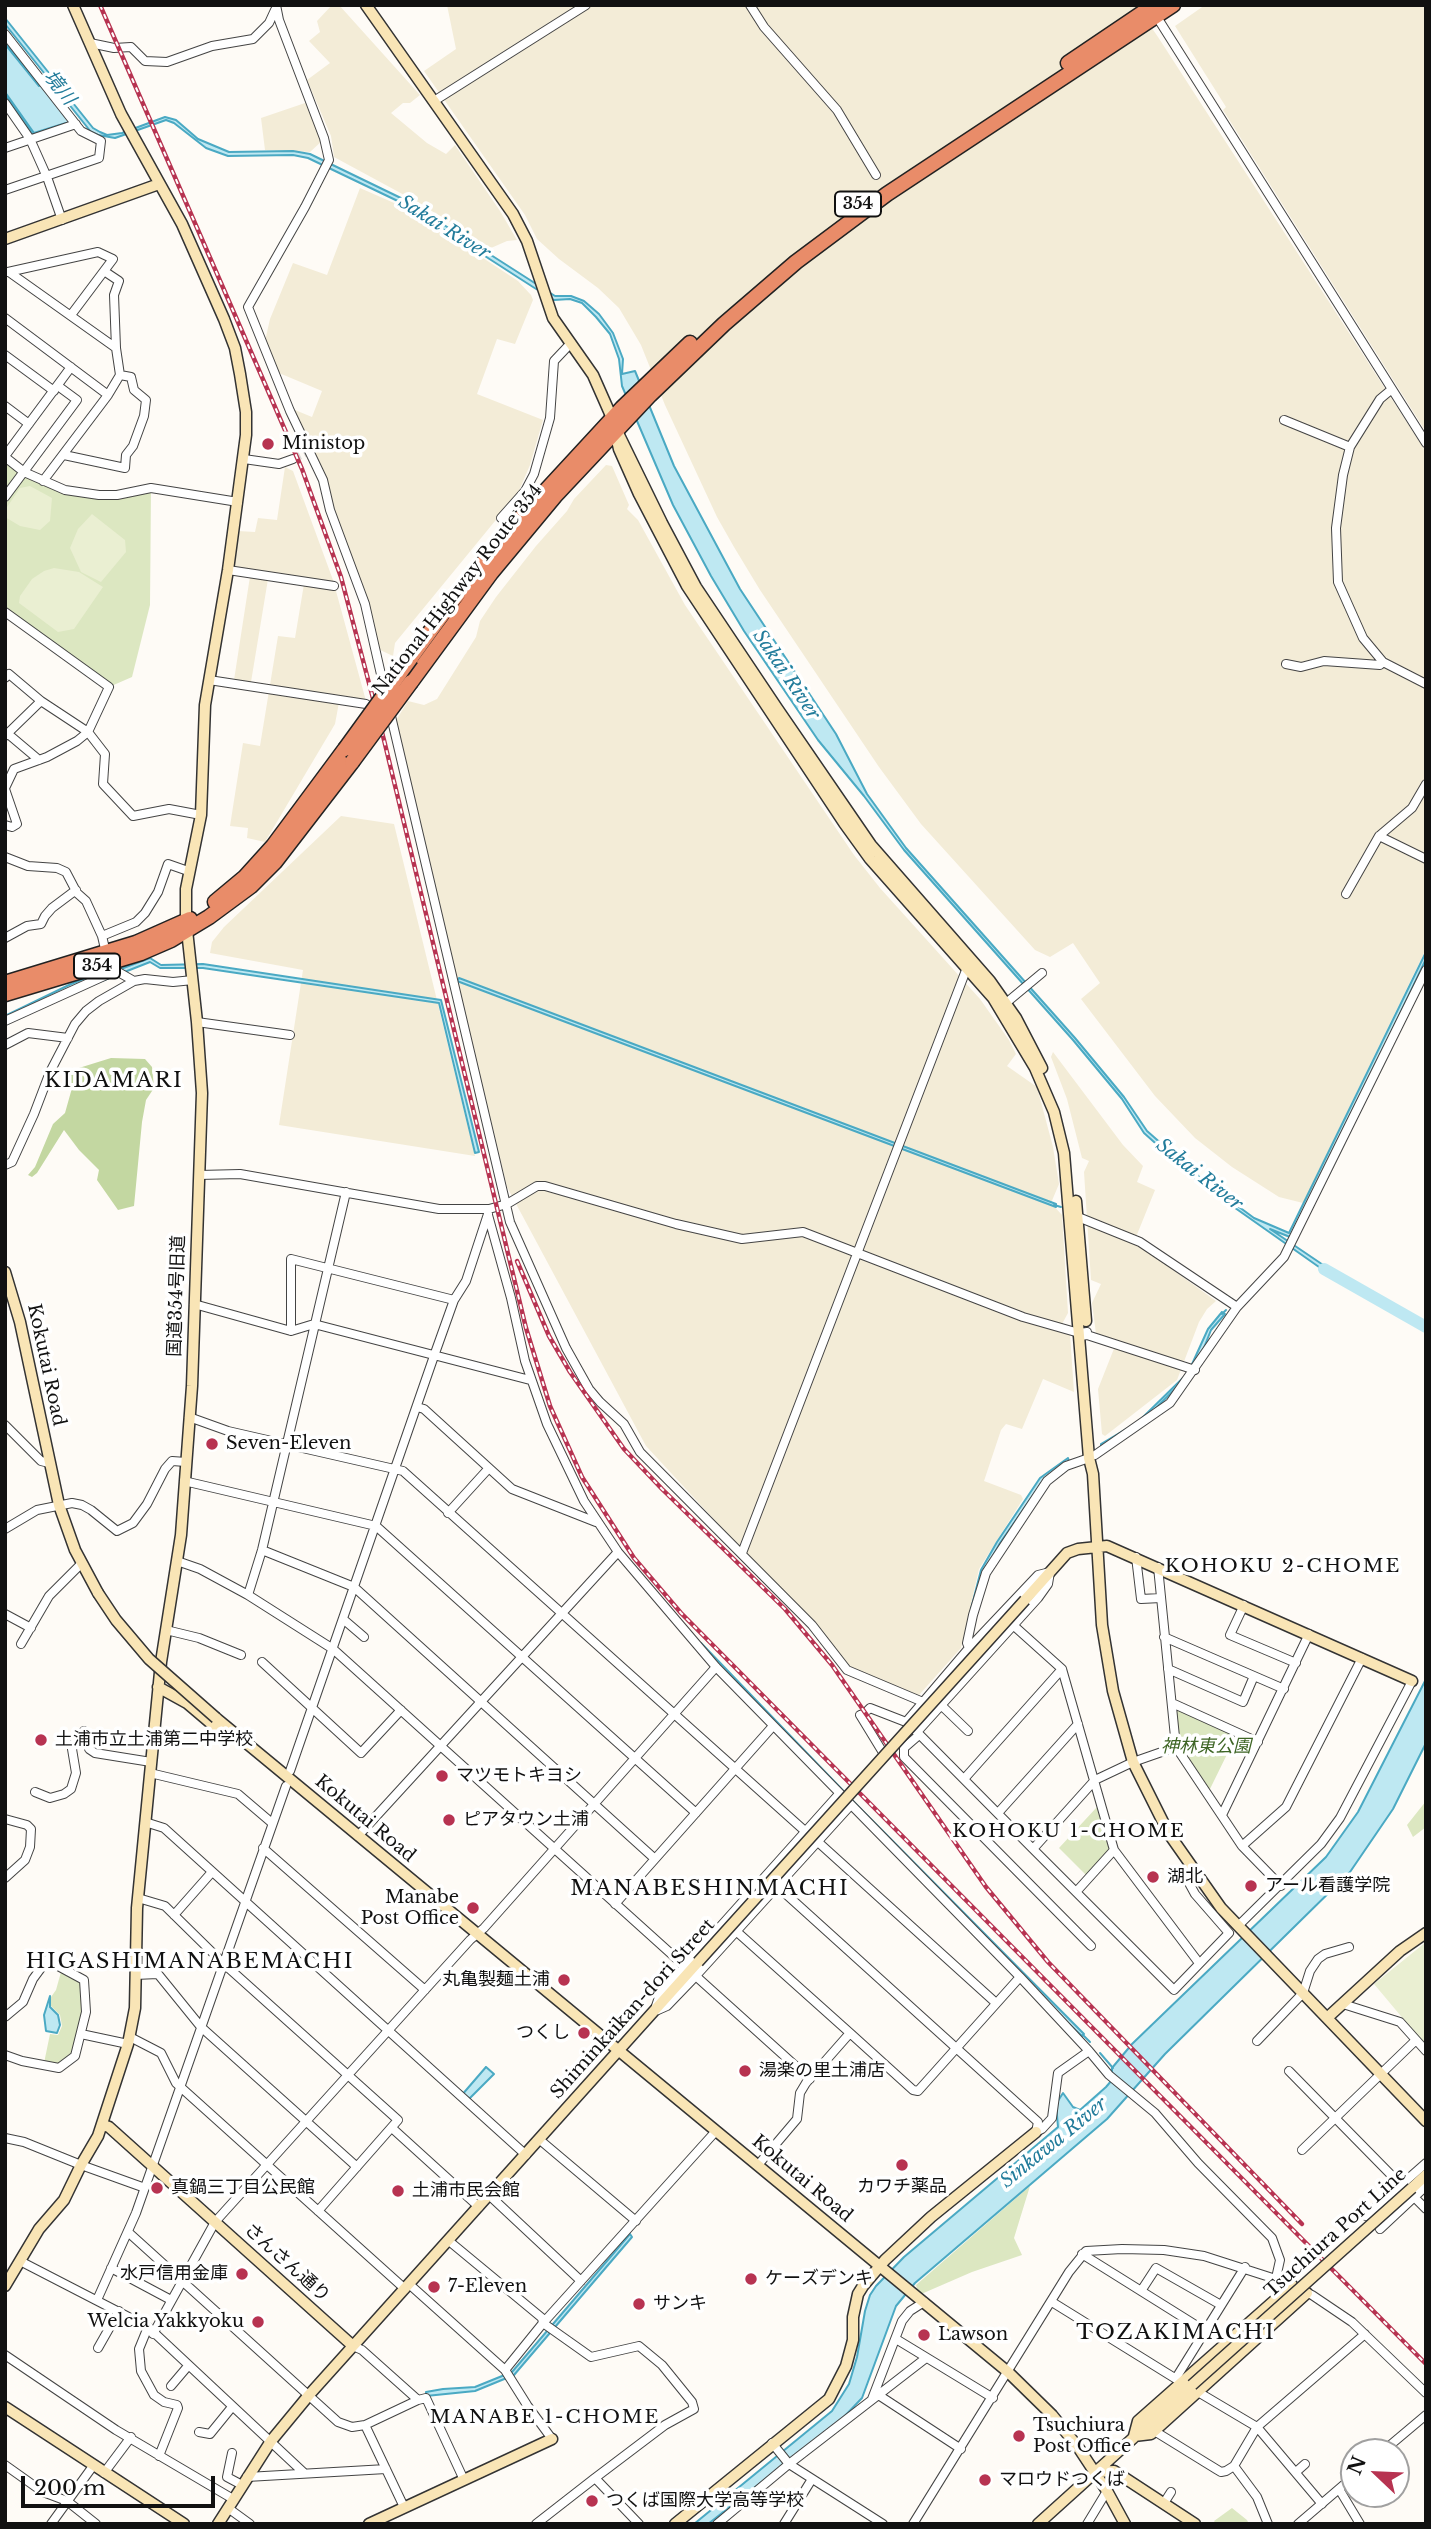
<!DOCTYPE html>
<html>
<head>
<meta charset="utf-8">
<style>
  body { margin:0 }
  #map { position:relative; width:1431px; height:2529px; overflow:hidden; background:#fefbf6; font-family:"Libre Baskerville",serif }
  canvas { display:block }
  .frame { position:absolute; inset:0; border:7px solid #111; pointer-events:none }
  .north { position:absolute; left:1340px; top:2438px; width:70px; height:70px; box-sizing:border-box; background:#fff; border:2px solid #a0a0a0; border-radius:50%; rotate:293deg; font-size:19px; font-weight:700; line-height:28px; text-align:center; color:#111 }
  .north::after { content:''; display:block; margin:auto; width:24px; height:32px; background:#b73351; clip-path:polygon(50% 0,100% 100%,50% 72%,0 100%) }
  .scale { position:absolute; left:21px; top:2476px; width:194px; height:32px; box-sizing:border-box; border:4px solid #111; border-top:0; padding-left:9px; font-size:21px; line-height:24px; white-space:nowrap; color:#111; -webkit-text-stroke:5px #fff; paint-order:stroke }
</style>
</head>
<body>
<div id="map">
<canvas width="1431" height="2529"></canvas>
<div class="frame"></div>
<div class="north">N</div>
<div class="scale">200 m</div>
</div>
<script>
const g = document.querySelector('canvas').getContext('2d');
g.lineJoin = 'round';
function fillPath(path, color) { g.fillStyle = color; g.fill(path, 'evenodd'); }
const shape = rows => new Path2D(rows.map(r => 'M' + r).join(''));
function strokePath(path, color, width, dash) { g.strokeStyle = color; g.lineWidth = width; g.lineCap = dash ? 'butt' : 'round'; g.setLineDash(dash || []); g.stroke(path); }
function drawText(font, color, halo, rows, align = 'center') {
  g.font = font + ' "Libre Baskerville","Noto Sans JP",serif'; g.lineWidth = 7; g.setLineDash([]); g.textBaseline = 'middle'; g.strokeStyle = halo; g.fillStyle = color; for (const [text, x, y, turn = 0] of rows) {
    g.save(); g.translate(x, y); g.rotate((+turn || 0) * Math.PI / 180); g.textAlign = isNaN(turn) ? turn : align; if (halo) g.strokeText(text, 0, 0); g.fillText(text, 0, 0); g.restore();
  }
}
fillPath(shape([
  [332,5,339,5,420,95,410,103,403,103,391,113,427,143,446,154,455,145,500,211,517,240,507,241,491,248,419,203,334,157,331,136,307,80,330,63,309,41,320,32,317,21],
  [447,5,1136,5,1158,37,1426,452,1426,949,1303,1203,1279,1197,1232,1167,1195,1138,1155,1096,1081,999,1100,983,1073,943,1050,957,1035,950,921,824,879,767,760,590,734,547,717,517,665,405,641,345,619,308,598,288,559,259,537,239,525,215,424,71,456,49],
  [1205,5,1426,5,1426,432,1223,110,1226,107,1175,26],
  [308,102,322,141,310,152,265,150,261,118],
  [360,188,410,210,518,281,531,295,533,300,515,344,497,339,477,394,543,420,530,465,518,493,395,643,393,656,378,649,310,441,294,413,295,410,312,417,322,391,279,373,265,341,270,319,293,263,327,275],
  [606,465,612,466,629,505,627,509,638,520,685,605,854,855,880,888,980,999,1009,1040,1016,1054,1007,1066,1037,1087,1053,1147,1059,1184,1051,1203,1062,1215,1068,1313,1062,1324,1070,1334,1074,1392,1043,1379,1022,1429,1006,1424,1001,1430,984,1481,1021,1495,1023,1499,979,1569,961,1648,919,1695,852,1668,646,1446,507,1187,395,722,408,701,424,705,437,699,476,637,480,621,496,597,536,546,567,511,574,499],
  [285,467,293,471,333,580,366,701,340,697,335,724,265,842,247,838,248,828,230,826,243,743,260,746,278,636,295,638,305,578,269,573,251,682,234,680,251,570,233,567,238,531,255,532,258,518,277,520],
  [341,816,394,824,475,1156,279,1125,303,970,210,953,212,942,224,927],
  [1053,1052,1123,1145,1143,1166,1137,1182,1155,1190,1134,1242,1216,1301,1207,1309,1199,1322,1177,1380,1105,1436,1102,1434,1098,1389,1117,1341,1096,1334,1092,1303,1101,1284,1091,1280,1084,1172,1089,1161,1082,1158,1067,1099,1051,1057]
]), '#f3ecd7');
fillPath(shape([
  [5,457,43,481,99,495,151,488,150,605,132,677,109,687,5,612],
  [1179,1709,1236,1736,1209,1791,1179,1746,1175,1712],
  [1426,1801,1426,1827,1413,1837,1407,1825],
  [1097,1807,1109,1849,1086,1875,1059,1848],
  [61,1972,81,1981,84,2011,73,2054,59,2065,44,2063,50,2034,58,2035,62,2026,60,2015,51,2006,51,1997,56,1990],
  [1030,2186,1014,2238,1022,2255,972,2272,919,2295,916,2285],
  [1232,2508,1247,2520,1249,2524,1216,2524,1214,2521]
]), '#dce7c1');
fillPath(shape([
  [111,1058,145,1059,152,1067,154,1088,146,1100,142,1122,134,1206,118,1210,97,1180,99,1170,79,1150,64,1130,37,1173,32,1177,28,1175,35,1167,53,1124,65,1113,72,1088,66,1072]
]), '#c3d7a1');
fillPath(shape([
  [30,486,52,498,50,521,40,530,20,526,5,517,5,510,20,488],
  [92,514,125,540,126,552,101,582,81,572,70,548,78,529],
  [54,568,79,572,103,587,74,629,58,632,19,603,20,596,32,579,44,571],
  [1426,1942,1426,2046,1374,1984]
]), '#eaefd2');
const water = shape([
  [5,18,93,128,100,132,107,135,122,133,165,117,176,120,198,139,229,152,293,151,310,154,405,200,555,296,571,296,584,301,599,314,613,333,623,359,622,374,635,371,674,466,740,589,836,734,867,794,906,848,1075,1038,1124,1097,1147,1131,1204,1181,1254,1218,1289,1233,1426,952,1426,959,1351,1117,1295,1227,1290,1237,1270,1229,1338,1275,1336,1279,1201,1184,1144,1133,1122,1099,1073,1040,904,850,864,796,818,740,744,631,711,576,673,505,622,386,619,359,610,334,596,317,582,303,570,299,554,300,533,287,404,204,308,158,293,155,228,156,206,148,174,123,166,120,115,138,98,135,91,132,5,24,5,18],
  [5,36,74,123,31,137,5,100,5,95,33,135,66,123,34,133,5,92,5,44,39,86,5,42,5,36],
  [150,958,161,965,203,964,441,1000,479,1152,475,1153,439,1003,203,968,160,968,150,962,5,1019,5,1016,71,984,114,967,118,970,150,958],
  [459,978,1056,1204,1056,1207,457,981,459,978],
  [1222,1312,1225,1314,1211,1330,1196,1368,1141,1423,1101,1448,1101,1444,1138,1422,1188,1373,1208,1329,1222,1312],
  [1068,1458,1069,1461,1043,1481,1000,1543,984,1572,971,1609,981,1570,997,1542,1040,1478,1068,1458],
  [701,1643,855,1803,1084,2034,1082,2036,1056,2012,699,1645,701,1643],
  [1426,1679,1426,1743,1393,1809,1350,1872,1165,2054,1107,2119,915,2283,896,2306,862,2398,841,2420,708,2524,694,2524,832,2411,849,2384,857,2357,865,2311,870,2295,876,2286,904,2257,1058,2127,1056,2104,1063,2093,1073,2107,1080,2110,1106,2087,1112,2080,1112,2068,1132,2044,1326,1857,1358,1812,1426,1679],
  [50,1996,50,2007,58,2015,60,2025,57,2033,46,2031,44,2015,50,1996],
  [486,2067,494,2074,467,2101,461,2096,486,2067],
  [630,2234,632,2237,514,2375,475,2391,426,2396,426,2392,443,2389,475,2387,512,2372,630,2234]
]);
fillPath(water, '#bee8f2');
strokePath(water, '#4aa9c3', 2);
strokePath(shape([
  [1054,1205,1061,1207],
  [1222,1314,1226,1310],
  [1083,2035,1090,2042],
  [1100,2053,1113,2068]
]), '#4aa9c3', 2);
strokePath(shape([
  [1324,1269,1426,1327]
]), '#bee8f2', 12);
strokePath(shape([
  [293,459,305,453]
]), '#dad8d4', 8, [8, 4]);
const street = shape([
  [276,5,279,20,324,138,329,160,305,207,248,307,290,411,323,480,330,510,365,604,385,692],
  [750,5,764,27,837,110,876,175],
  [1155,14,1426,443],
  [5,34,81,131,101,141,99,158,5,190],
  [90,43,114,48,131,47,145,61,167,62,212,46,253,39,269,23,275,10],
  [434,101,586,5],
  [5,103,30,139,47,177,62,220],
  [5,148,76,124],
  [104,271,119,281,114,295,116,348],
  [8,272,98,252,113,259,71,315],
  [9,272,116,348,120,375,108,395,43,481],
  [5,318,108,395],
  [5,355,54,391],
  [1392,389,1380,399,1350,447,1343,475,1336,528,1338,582,1363,638,1383,662,1426,684],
  [5,406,29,424],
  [1284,420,1350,447],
  [64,455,125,468,126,455,133,446,144,416,146,400,134,390,131,377,120,375],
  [5,456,71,367],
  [5,457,24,472,65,490,99,495,117,495,151,488,238,502],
  [244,459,279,464,293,459],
  [5,497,77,400,58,386],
  [501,518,525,491,534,474,550,418,554,361,571,343],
  [228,570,334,586],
  [5,612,109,687,88,732,77,741,47,757,14,769,5,788],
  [1286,664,1301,667,1324,661,1380,665,1383,662],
  [5,678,9,674,41,701,88,732,105,754,103,784,133,816,169,809,201,815],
  [209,680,366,704],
  [390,712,510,1222,566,1348,589,1389,600,1402,624,1424,640,1452,812,1625,847,1670,923,1702],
  [7,733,39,760],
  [5,736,41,701],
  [5,789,17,824,12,827,5,825],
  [1379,836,1426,859],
  [5,857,28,866,57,868,66,872,77,893,86,901,102,936,106,953],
  [1346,894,1379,836,1412,808,1426,784],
  [102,936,136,922,145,913,158,892,168,864,188,871],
  [5,938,27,926,41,924,45,916,52,908,76,890],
  [113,969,134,981],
  [1006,1003,1042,973],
  [5,1021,113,972],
  [197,1022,290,1035],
  [5,1045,28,1033,68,1038],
  [5,1165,12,1162,34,1114,50,1072,75,1024,86,1011,99,1001,134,981,145,979,173,982,193,980],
  [199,1175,240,1174,439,1209,489,1209,507,1204,537,1186,545,1186,676,1224,742,1239,803,1232,1023,1317,1079,1333,1087,1332],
  [488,1215,511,1298,525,1361,547,1424,584,1501,618,1552,716,1667,1020,1977,1089,2051,1109,2075,1155,2113,1198,2163,1272,2238,1280,2260,1276,2278],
  [1078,1217,1140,1242,1237,1307],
  [194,1304,291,1331,314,1324,530,1380],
  [291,1331,291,1259,454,1300],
  [1081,1336,1087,1335,1195,1370],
  [417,1407,424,1409,512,1489,596,1522],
  [189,1417,228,1431,403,1471,806,1832],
  [5,1425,41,1461,49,1463],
  [1095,1455,1170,1403,1237,1307,1284,1257,1426,970],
  [184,1481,376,1526,696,1813],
  [448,1513,489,1468],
  [5,1529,37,1510,72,1503,82,1505,91,1510,117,1531,133,1523,147,1504,165,1469,172,1461,186,1462],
  [262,1550,354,1587,655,1859],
  [742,1553,968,965],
  [1136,1557,1141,1599,1161,1598],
  [177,1561,200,1569,248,1595,333,1649,810,2079],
  [1158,1567,1176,1747,1242,1846,1281,1886],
  [1050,1572,1048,1584,1038,1598,917,1732,906,1722,969,1648,1038,1575,1050,1572],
  [248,1595,262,1550,346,1192],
  [1244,1605,1230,1635,1296,1663],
  [5,1614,31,1628],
  [343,1619,364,1637],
  [1013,1625,1062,1669,1114,1850,1199,1963],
  [166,1630,199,1638,241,1655],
  [1164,1637,1284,1689],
  [21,1644,49,1596,82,1563],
  [969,1648,967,1643,973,1615,986,1573,1047,1481,1066,1466,1089,1458],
  [262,1662,361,1753,401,1710],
  [1168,1669,1243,1702,1254,1676],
  [1172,1703,1258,1742],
  [941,1705,968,1731],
  [868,1710,870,1708,906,1722],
  [863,1714,860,1715,882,1751],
  [917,1732,1033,1849],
  [919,1735,904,1748,904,1757,1091,1946],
  [1176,1747,1133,1762,1095,1780,1033,1849,1174,1990,1229,1933,1195,1894,1189,1883,1192,1870],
  [290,1771,434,1356,454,1300,466,1281,488,1214],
  [150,1773,238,1794,272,1823],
  [964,1779,1062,1669],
  [35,1792,50,1798,64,1794,71,1789,76,1773,72,1749,76,1739,84,1731,88,1735,89,1749,95,1753,151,1762],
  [998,1813,1078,1724],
  [1222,1815,1309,1634],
  [5,1819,27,1825,31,1829,30,1847,25,1860,5,1878],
  [145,1822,164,1828,526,2155],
  [358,1836,618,1552],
  [818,1842,996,2003],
  [1242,1846,1286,1807,1362,1658],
  [263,1848,425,1990],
  [777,1886,1038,2122,1036,2132],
  [1076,1892,1114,1850],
  [138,1898,165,1906,223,1963,398,2120,318,2211],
  [615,1904,773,1726],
  [174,1915,212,1872],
  [1238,1926,1321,1844,1340,1818,1412,1681],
  [736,1931,850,2033],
  [135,1975,158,1974,201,2027,357,2167],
  [1343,2004,1400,2022,1426,2051],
  [656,2006,659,1997,685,1966,839,1794],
  [658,2010,667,2006,693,1979,850,1806],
  [5,2017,23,2002,33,1979,47,1960,84,1980,86,2012,75,2056,59,2068,22,2061,5,2055],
  [81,2034,128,2044],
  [130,2037,161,2053,176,2083,405,2289],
  [1257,2041,1303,1993,1310,1971,1318,1959,1325,1954,1349,1947],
  [1289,2071,1401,2185],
  [392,2128,479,2207],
  [1036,2132,1042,2129,1052,2118,1058,2073,1089,2051],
  [5,2138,24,2142,81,2165,145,2188],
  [540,2140,636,2221],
  [1302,2150,1416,2040],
  [758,2165,797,2119,800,2093,806,2083,850,2033,913,2090,918,2091,1020,1977],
  [489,2195,581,2281],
  [1414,2197,1426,2209],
  [1366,2216,1426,2163],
  [1380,2229,1426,2186],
  [128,2232,338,2422,352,2427,365,2425,404,2507],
  [449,2241,542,2318,543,2323,591,2357,639,2346,662,2365,692,2402,694,2409,665,2425,595,2478,639,2524],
  [1082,2254,1205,2331],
  [20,2261,148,2327,303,2472],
  [111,2268,171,2300],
  [409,2284,505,2370,527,2405,552,2439],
  [1141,2291,1156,2268,1221,2305],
  [97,2300,136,2213,286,1786],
  [1052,2302,1181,2382],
  [148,2327,139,2349,141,2371,154,2395,164,2402,177,2405,178,2408,159,2456],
  [153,2334,215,2222,470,1940,484,1928,716,1667],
  [896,2339,993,2398],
  [353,2346,362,2350,418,2400,365,2425],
  [98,2348,119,2311],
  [5,2355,116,2430,233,2499],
  [505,2370,543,2323,716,2131],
  [1176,2378,1245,2267],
  [171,2386,188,2366],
  [1198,2392,1257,2427,1322,2504],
  [880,2396,961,2449],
  [872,2399,902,2321,910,2311,924,2302],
  [418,2400,426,2398,464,2480],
  [199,2432,210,2434,232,2407],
  [1156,2432,1216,2469,1221,2472,1226,2471,1234,2466,1257,2427,1365,2334],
  [772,2443,789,2464,883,2524],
  [1382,2452,1426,2415],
  [232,2453,227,2477,242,2485],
  [5,2465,43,2492,67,2501,96,2524],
  [1234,2466,1257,2497,1268,2524],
  [1296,2472,1305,2464],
  [104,2473,131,2437],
  [247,2477,386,2469],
  [1339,2489,1360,2524],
  [1164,2503,1171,2492],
  [228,2508,250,2524],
  [51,2524,93,2466],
  [536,2524,595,2478],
  [717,2524,789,2464,926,2358],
  [784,2524,812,2479],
  [913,2524,1069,2272,1086,2251,1122,2249,1164,2250,1204,2256,1285,2282,1312,2295,1352,2322,1426,2393],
  [1087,2524,1107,2491],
  [1298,2524,1354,2476]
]);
const secondary = shape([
  [366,5,513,214,527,241,553,318,593,375,612,418,619,449,639,494,687,586,844,823,870,859,993,998,1035,1068,1054,1112,1064,1153,1089,1458,1093,1474,1102,1625,1113,1691,1133,1762,1169,1834,1221,1908,1426,2121],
  [5,239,159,184],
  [619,435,662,523,696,587,777,708,871,845,990,981,1016,1018,1042,1068],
  [1076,1201,1086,1321],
  [5,1272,20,1322,59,1505,75,1550,98,1593],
  [1025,1600,1067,1553,1078,1549,1107,1546,1412,1681],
  [158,1687,187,1703,220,1731],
  [216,1718,1008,2372,1052,2415,1078,2447,1107,2491,1125,2524],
  [1327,2018,1400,1951,1426,1933],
  [103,2125,109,2127,353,2346],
  [1412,2188,1426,2175],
  [5,2286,39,2229,64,2200,81,2165,98,2136,128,2044,135,2008,137,1908,161,1662,181,1535,192,1386,202,1093,197,1022,186,921,186,889,201,815,205,705,228,570,246,435,246,412,240,374,235,348,224,319,182,224,121,114,73,5],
  [5,2407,184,2524],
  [1134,2436,1151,2434,1307,2293],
  [1134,2436,1138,2421,1292,2285],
  [1095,2472,1114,2471,1195,2524],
  [218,2524,271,2441,309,2395,698,1962],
  [369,2524,552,2439],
  [675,2524,829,2399,846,2366,853,2340,853,2317,858,2294,863,2286,885,2260,931,2217,1036,2132],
  [1038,2524,1192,2385]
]);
const highway = shape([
  [1068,63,1154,5],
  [411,658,453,600,514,525,622,408,690,343],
  [411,682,491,573,555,496,650,395,724,324,796,262,887,194,1173,5],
  [215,902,245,877,273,846,345,749],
  [5,983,136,943,190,919],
  [5,994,141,953,171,940,209,917,251,886,275,862,352,762]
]);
strokePath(street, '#444', 10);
strokePath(secondary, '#333', 13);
strokePath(highway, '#222', 17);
strokePath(street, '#fff', 8);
strokePath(secondary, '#f9e5b6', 10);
strokePath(highway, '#e98c69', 14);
const rail = shape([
  [100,5,302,469,341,577,384,740,526,1328,550,1406,582,1477,634,1558,681,1613,1426,2364],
  [517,1261,549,1336,570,1372,624,1449,662,1489,785,1609,832,1665,986,1887,1048,1962,1302,2224]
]);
strokePath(rail, '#b73351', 4.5);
strokePath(rail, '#fff', 2, [5]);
const secondaryBridge = shape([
  [98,1593,116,1620,149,1659,216,1718],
  [698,1962,1025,1600],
  [1192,2385,1412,2188]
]);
const highwayBridge = shape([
  [345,749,411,658],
  [352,762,411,682]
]);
strokePath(secondaryBridge, '#333', 13, []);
strokePath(highwayBridge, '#222', 17, []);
strokePath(secondaryBridge, '#f9e5b6', 10);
strokePath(highwayBridge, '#e98c69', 14);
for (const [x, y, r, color] of [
  [268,444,7,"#b73351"],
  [212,1444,7,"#b73351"],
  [41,1740,7,"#b73351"],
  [442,1776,7,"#b73351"],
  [449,1820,7,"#b73351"],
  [1153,1877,7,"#b73351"],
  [1251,1886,7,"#b73351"],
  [473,1908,7,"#b73351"],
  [564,1980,7,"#b73351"],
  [584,2033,7,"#b73351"],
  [745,2071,7,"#b73351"],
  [902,2165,7,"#b73351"],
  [157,2188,7,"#b73351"],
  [398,2191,7,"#b73351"],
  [242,2274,7,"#b73351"],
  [751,2279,7,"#b73351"],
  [434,2287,7,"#b73351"],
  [639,2304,7,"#b73351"],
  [258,2322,7,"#b73351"],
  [924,2335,7,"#b73351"],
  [1019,2436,7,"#b73351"],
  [985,2480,7,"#b73351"],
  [592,2501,7,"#b73351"]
]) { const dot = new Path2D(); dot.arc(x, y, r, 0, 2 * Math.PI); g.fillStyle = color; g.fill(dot); strokePath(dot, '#fff', 2.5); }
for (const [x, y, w] of [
  [858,204,46],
  [97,966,46]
]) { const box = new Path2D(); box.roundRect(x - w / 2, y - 12.5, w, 25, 5); g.fillStyle = '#fff'; g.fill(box); strokePath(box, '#111', 2); }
drawText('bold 16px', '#111', null, [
  ["354",858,204],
  ["354",97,966]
]);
drawText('18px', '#111', '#fff', [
  ["Ministop",282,444],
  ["Seven-Eleven",226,1444],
  ["土浦市立土浦第二中学校",55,1740],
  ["マツモトキヨシ",456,1776],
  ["ピアタウン土浦",463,1820],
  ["湖北",1167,1877],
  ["アール看護学院",1265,1886],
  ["Manabe",459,1898,"right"],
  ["Post Office",459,1919,"right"],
  ["丸亀製麺土浦",550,1980,"right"],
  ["つくし",570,2033,"right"],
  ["湯楽の里土浦店",759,2071],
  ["カワチ薬品",902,2187,"center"],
  ["真鍋三丁目公民館",171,2188],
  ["土浦市民会館",412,2191],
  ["水戸信用金庫",228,2274,"right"],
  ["ケーズデンキ",765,2279],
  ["7-Eleven",448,2287],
  ["サンキ",653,2304],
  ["Welcia Yakkyoku",244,2322,"right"],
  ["Lawson",938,2335],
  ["Tsuchiura",1033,2426],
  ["Post Office",1033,2447],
  ["マロウドつくば",999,2480],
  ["つくば国際大学高等学校",606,2501]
], 'left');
drawText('18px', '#111', '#fff', [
  ["National Highway Route 354",458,590,-52],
  ["国道354号旧道",177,1296,-88],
  ["Kokutai Road",46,1365,78],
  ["Kokutai Road",365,1819,40],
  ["Shiminkaikan-dori Street",633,2009,-48],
  ["Kokutai Road",802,2179,40],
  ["Tsuchiura Port Line",1336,2233,-42],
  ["さんさん通り",287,2263,42]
]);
drawText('italic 18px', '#3e6525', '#fff', [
  ["神林東公園",1206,1747]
]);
drawText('italic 19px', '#227c9b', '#fff', [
  ["境川",59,88,51],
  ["Sakai River",444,228,32],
  ["Sakai River",786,675,56],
  ["Sakai River",1199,1175,38],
  ["Sinkawa River",1054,2143,-39]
]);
g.letterSpacing = '2px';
drawText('19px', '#111', '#fff', [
  ["KOHOKU 2-CHOME",1283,1567],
  ["KOHOKU 1-CHOME",1069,1832],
  ["MANABE 1-CHOME",545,2418]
]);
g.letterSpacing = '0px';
g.letterSpacing = '2px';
drawText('21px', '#111', '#fff', [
  ["KIDAMARI",114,1081],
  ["MANABESHINMACHI",710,1889],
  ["HIGASHIMANABEMACHI",190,1962],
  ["TOZAKIMACHI",1176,2333]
]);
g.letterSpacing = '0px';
</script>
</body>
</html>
